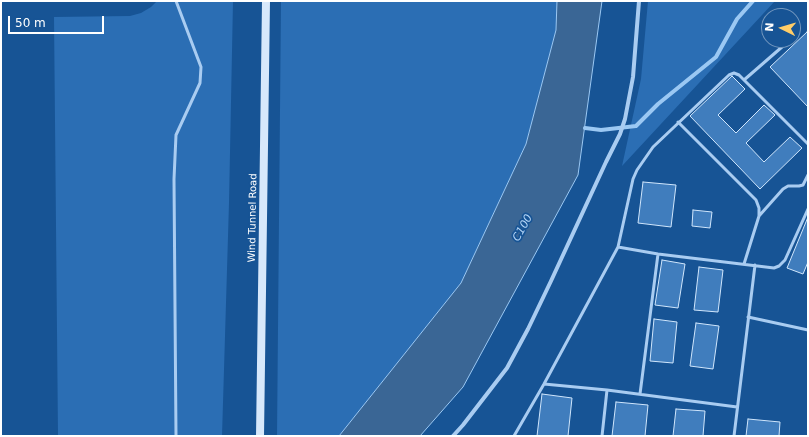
<!DOCTYPE html>
<html>
<head>
<meta charset="utf-8">
<style>
  body { margin:0 }
  #map { position:relative; width:809px; height:437px; overflow:hidden; background:#175495; font-family:"DejaVu Sans",sans-serif }
  canvas { display:block }
  .frame { position:absolute; inset:0; border:2px solid #fff; pointer-events:none }
  .north { position:absolute; left:761px; top:8px; width:40px; height:40px; box-sizing:border-box; background:#175495; border:1px solid #7498bf; border-radius:50%; rotate:275deg; font-size:11px; font-weight:700; line-height:16px; text-align:center; color:#fff }
  .north::after { content:''; display:block; margin:auto; width:14px; height:18px; background:#ffcd68; clip-path:polygon(50% 0,100% 100%,50% 72%,0 100%) }
  .scale { position:absolute; left:8px; top:16px; width:96px; height:18px; box-sizing:border-box; border:2px solid #fff; border-top:0; padding-left:5px; font-size:12px; line-height:14px; white-space:nowrap; color:#fff; -webkit-text-stroke:3px #175495; paint-order:stroke }
</style>
</head>
<body>
<div id="map">
<canvas width="809" height="437"></canvas>
<div class="frame"></div>
<div class="north">N</div>
<div class="scale">50 m</div>
</div>
<script>
const g = document.querySelector('canvas').getContext('2d');
g.lineJoin = 'round';
function fillPath(path, color) { g.fillStyle = color; g.fill(path, 'evenodd'); }
const shape = rows => new Path2D(rows.map(r => 'M' + r).join(''));
function strokePath(path, color, width, dash) { g.strokeStyle = color; g.lineWidth = width; g.lineCap = dash ? 'butt' : 'round'; g.setLineDash(dash || []); g.stroke(path); }
function drawText(font, color, halo, rows, align = 'center') {
  g.font = font + ' "DejaVu Sans",sans-serif'; g.lineWidth = 3.5; g.setLineDash([]); g.textBaseline = 'middle'; g.strokeStyle = halo; g.fillStyle = color; for (const [text, x, y, turn = 0] of rows) {
    g.save(); g.translate(x, y); g.rotate((+turn || 0) * Math.PI / 180); g.textAlign = isNaN(turn) ? turn : align; if (halo) g.strokeText(text, 0, 0); g.fillText(text, 0, 0); g.restore();
  }
}
fillPath(shape([
  [157,1,233,1,229,203,222,436,58,436,54,17,130,16,141,13,151,7],
  [281,1,557,1,556,30,526,144,461,283,339,436,277,436],
  [648,1,775,1,622,166,641,79]
]), '#2b6eb4');
const water = shape([
  [557,1,602,1,578,175,463,387,420,436,339,436,461,283,526,144,556,30,557,1]
]);
fillPath(water, '#3a6695');
strokePath(water, '#9bc8f3', 1);
strokePath(shape([
  [585,128,601,130,636,126,658,104,716,57,737,19,753,1]
]), '#9bc8f3', 4);
const building = shape([
  [807,32,808,34,808,107,770,67,807,32],
  [732,76,745,89,718,115,736,133,764,105,775,115,746,143,764,162,790,137,802,148,760,189,690,116,732,76],
  [643,182,676,185,671,227,638,223,643,182],
  [693,210,712,212,710,228,692,226,693,210],
  [808,217,808,262,803,274,787,268,808,217],
  [662,260,685,264,678,308,655,305,662,260],
  [699,267,723,270,718,312,694,310,699,267],
  [654,319,677,322,673,363,650,361,654,319],
  [696,323,719,326,713,369,690,366,696,323],
  [542,394,572,398,568,436,537,436,542,394],
  [616,402,648,405,645,436,612,436,616,402],
  [676,409,705,411,703,436,673,436,676,409],
  [748,419,780,422,779,436,746,436,748,419]
]);
fillPath(building, '#407dbd');
strokePath(building, '#d0e6fc', 1);
strokePath(shape([
  [744,80,790,40],
  [678,122,756,200,759,208,759,216,744,264],
  [759,216,783,189,788,186,799,186,803,185,808,175],
  [618,247,658,254,774,268,779,266,785,260,808,209],
  [748,317,808,330],
  [544,384,607,390,737,407],
  [640,394,658,254],
  [176,436,174,179,176,135,200,83,201,67,176,1],
  [514,436,544,384,618,247,633,179,637,170,653,147,729,75,734,73,739,75,808,144],
  [602,436,607,390],
  [734,436,755,265]
]), '#a9ccf1', 3);
strokePath(shape([
  [453,436,463,425,507,368,528,329,551,281,606,162,620,134,625,119,633,77,639,1]
]), '#a9ccf1', 4);
strokePath(shape([
  [260,436,266,1]
]), '#d7e8fb', 8);
drawText('10px', '#fff', '#175495', [
  ["Wind Tunnel Road",253,218,-89]
]);
drawText('italic 11px', '#b5d6f7', '#175495', [
  ["C100",523,228,-61]
]);
</script>
</body>
</html>
